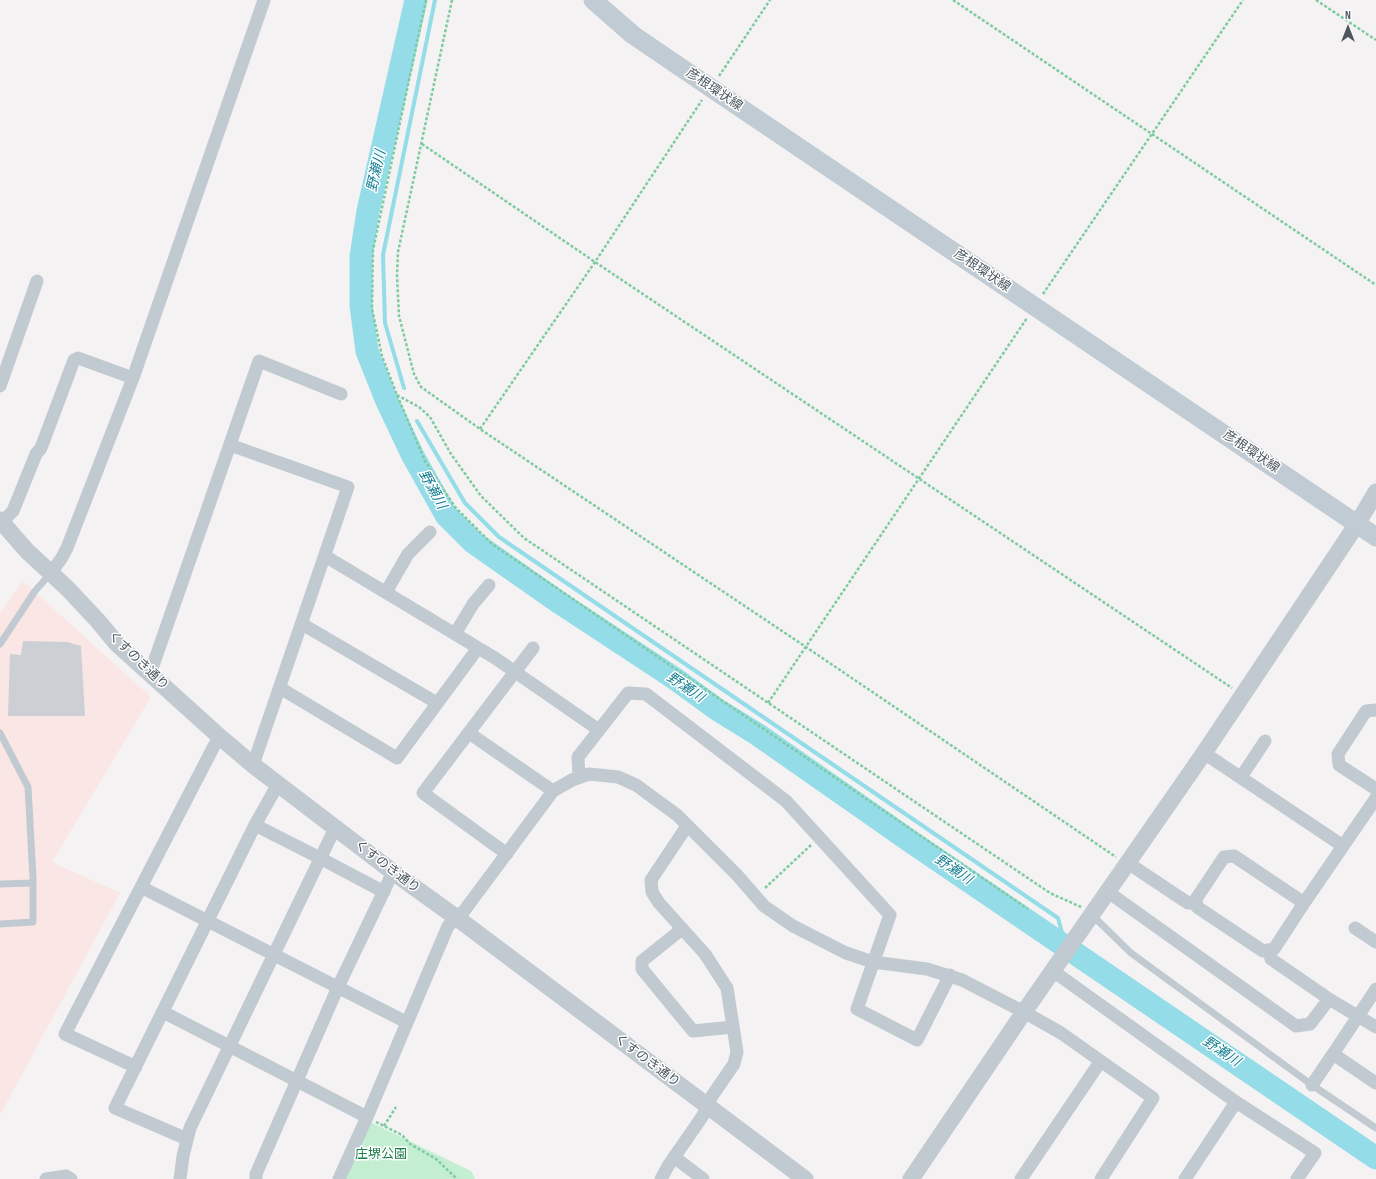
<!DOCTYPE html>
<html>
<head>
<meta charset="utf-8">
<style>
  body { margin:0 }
  #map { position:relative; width:1376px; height:1179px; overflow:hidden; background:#f4f2f2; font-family:"Sofia Sans Condensed",sans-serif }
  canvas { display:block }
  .north { position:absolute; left:1328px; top:8px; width:40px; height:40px; -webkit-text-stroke:3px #fff; paint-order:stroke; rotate:0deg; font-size:11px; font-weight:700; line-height:16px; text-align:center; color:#4b565f }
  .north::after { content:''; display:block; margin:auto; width:14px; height:18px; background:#4b565f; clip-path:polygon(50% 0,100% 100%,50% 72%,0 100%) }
</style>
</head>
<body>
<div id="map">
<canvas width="1376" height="1179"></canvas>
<div class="north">N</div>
</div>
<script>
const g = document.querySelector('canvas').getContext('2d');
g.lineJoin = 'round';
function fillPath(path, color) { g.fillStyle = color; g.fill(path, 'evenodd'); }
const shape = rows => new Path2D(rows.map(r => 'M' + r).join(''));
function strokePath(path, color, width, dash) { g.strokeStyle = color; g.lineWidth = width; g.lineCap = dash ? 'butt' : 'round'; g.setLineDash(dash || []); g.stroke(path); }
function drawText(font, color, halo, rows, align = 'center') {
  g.font = font + ' "Sofia Sans Condensed","Noto Sans JP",sans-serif'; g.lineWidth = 3; g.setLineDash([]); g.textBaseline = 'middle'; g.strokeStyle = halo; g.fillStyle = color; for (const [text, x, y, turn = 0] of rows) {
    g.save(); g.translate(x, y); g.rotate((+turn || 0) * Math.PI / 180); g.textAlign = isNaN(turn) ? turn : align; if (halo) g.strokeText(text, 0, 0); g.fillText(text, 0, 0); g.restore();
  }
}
fillPath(shape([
  [23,581,151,697,52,862,120,893,0,1115,0,613]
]), '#fbe6e6');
fillPath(shape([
  [370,1122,471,1171,475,1179,344,1179]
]), '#c4eed2');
strokePath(shape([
  [404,388,385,323,383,255,435,0],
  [417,421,465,503,499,537,1058,918,1065,944]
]), '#94dce8', 4);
strokePath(shape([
  [416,0,368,211,361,257,361,305,367,351,386,399,413,456,446,515,473,542,560,603,674,678,718,710,757,734,910,841,1376,1158]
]), '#94dce8', 23);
fillPath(shape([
  [23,641,67,642,81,646,85,716,8,716,10,654,21,655]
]), '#cccfd4');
strokePath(shape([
  [426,0,373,250,372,309,382,356,397,395,425,461,455,507,492,544,1028,909],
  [452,0,398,252,397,276,399,316,414,374,421,387,480,429,806,647,1116,857],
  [953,0,1376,285],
  [1316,0,1376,40],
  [719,76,770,0],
  [422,144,595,262,1232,688],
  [1043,294,1243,0],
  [397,395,419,407,430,417,451,454,481,496,524,538,1050,893,1081,907],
  [480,429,595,262,702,100],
  [768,703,1027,318],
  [765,888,811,845],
  [376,1122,402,1135,410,1144,436,1159,457,1179],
  [384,1126,396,1107]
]), '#7ecba0', 2.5, [3, 2]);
strokePath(shape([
  [0,644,35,591,50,574],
  [0,733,28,787,33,878,33,922,0,924],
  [0,884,33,883],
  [1092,915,1131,953,1312,1085,1376,1128]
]), '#c1cad0', 7);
strokePath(shape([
  [0,386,37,281],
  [230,445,348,487,253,765],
  [2,522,13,511,36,454,41,448,74,360,78,358,133,378],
  [325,556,495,658,599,730],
  [50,574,61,559,67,548,133,378,264,0],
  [386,592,408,554,430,532],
  [302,624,437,703],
  [455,634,473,604,489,585],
  [150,674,259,361,341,394],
  [280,688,397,758,478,648],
  [1376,710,1366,711,1338,754,1339,765,1376,789],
  [469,733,553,791],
  [1204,753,1343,846],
  [579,777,578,757,628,693,646,694,786,801,890,915,857,1009,917,1040,950,975],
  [1241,777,1265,741],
  [255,825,320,858,384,892],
  [507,854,423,793,533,648],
  [1128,863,1188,903,1196,903],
  [141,887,406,1022],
  [1108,892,1296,1026,1310,1024,1329,999],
  [1304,903,1234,856,1224,857,1196,899,1197,907,1263,951,1274,949,1304,903,1376,798],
  [1355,928,1376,942],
  [682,929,642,961,642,969,693,1031,733,1027],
  [1269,950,1271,959,1329,999,1376,1027],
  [1053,971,1236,1102,1185,1179],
  [1376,989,1333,1054,1376,1083],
  [163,1012,367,1117],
  [136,1067,65,1034,214,746,220,737],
  [1312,1085,1333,1054],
  [1236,1102,1315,1153,1297,1179],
  [187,1139,115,1108,255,825,278,784],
  [674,1157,703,1179],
  [46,1179,66,1176,71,1179],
  [180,1179,183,1156,190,1128,335,828],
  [256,1179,256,1174,338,987,393,872],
  [339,1179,367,1117,448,926,464,911,553,791,572,780,589,774,618,777,636,785,677,815,737,875,764,906,793,926,846,953,873,962,927,969,962,980,1024,1012,1061,1033,1153,1098,1101,1179],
  [661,1179,668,1166,702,1117,712,1096,734,1064,737,1052,727,988,705,954,659,903,652,892,651,880,687,826],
  [1021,1179,1100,1062]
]), '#c1cad0', 13);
strokePath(shape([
  [0,520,27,551,67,588,98,621,117,644,220,737,253,765,393,872,457,918,805,1179],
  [911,1179,1024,1012,1204,753,1357,524,1376,492]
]), '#c1cad0', 17);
strokePath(shape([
  [593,0,633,35,711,88,1376,537]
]), '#c1cbd4', 19);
drawText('13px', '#4b565f', '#fff', [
  ["彦根環状線",714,90,34],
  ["彦根環状線",982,271,34],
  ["彦根環状線",1251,452,34],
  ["くすのき通り",138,661,44],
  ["くすのき通り",387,867,37],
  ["くすのき通り",647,1061,37]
]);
drawText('13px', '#1d7f48', '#fff', [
  ["庄堺公園",381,1155]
]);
drawText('italic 14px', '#147e91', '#fff', [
  ["野瀬川",377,171,-77],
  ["野瀬川",432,490,61],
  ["野瀬川",685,688,34],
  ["野瀬川",953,870,34],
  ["野瀬川",1221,1052,34]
]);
</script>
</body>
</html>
